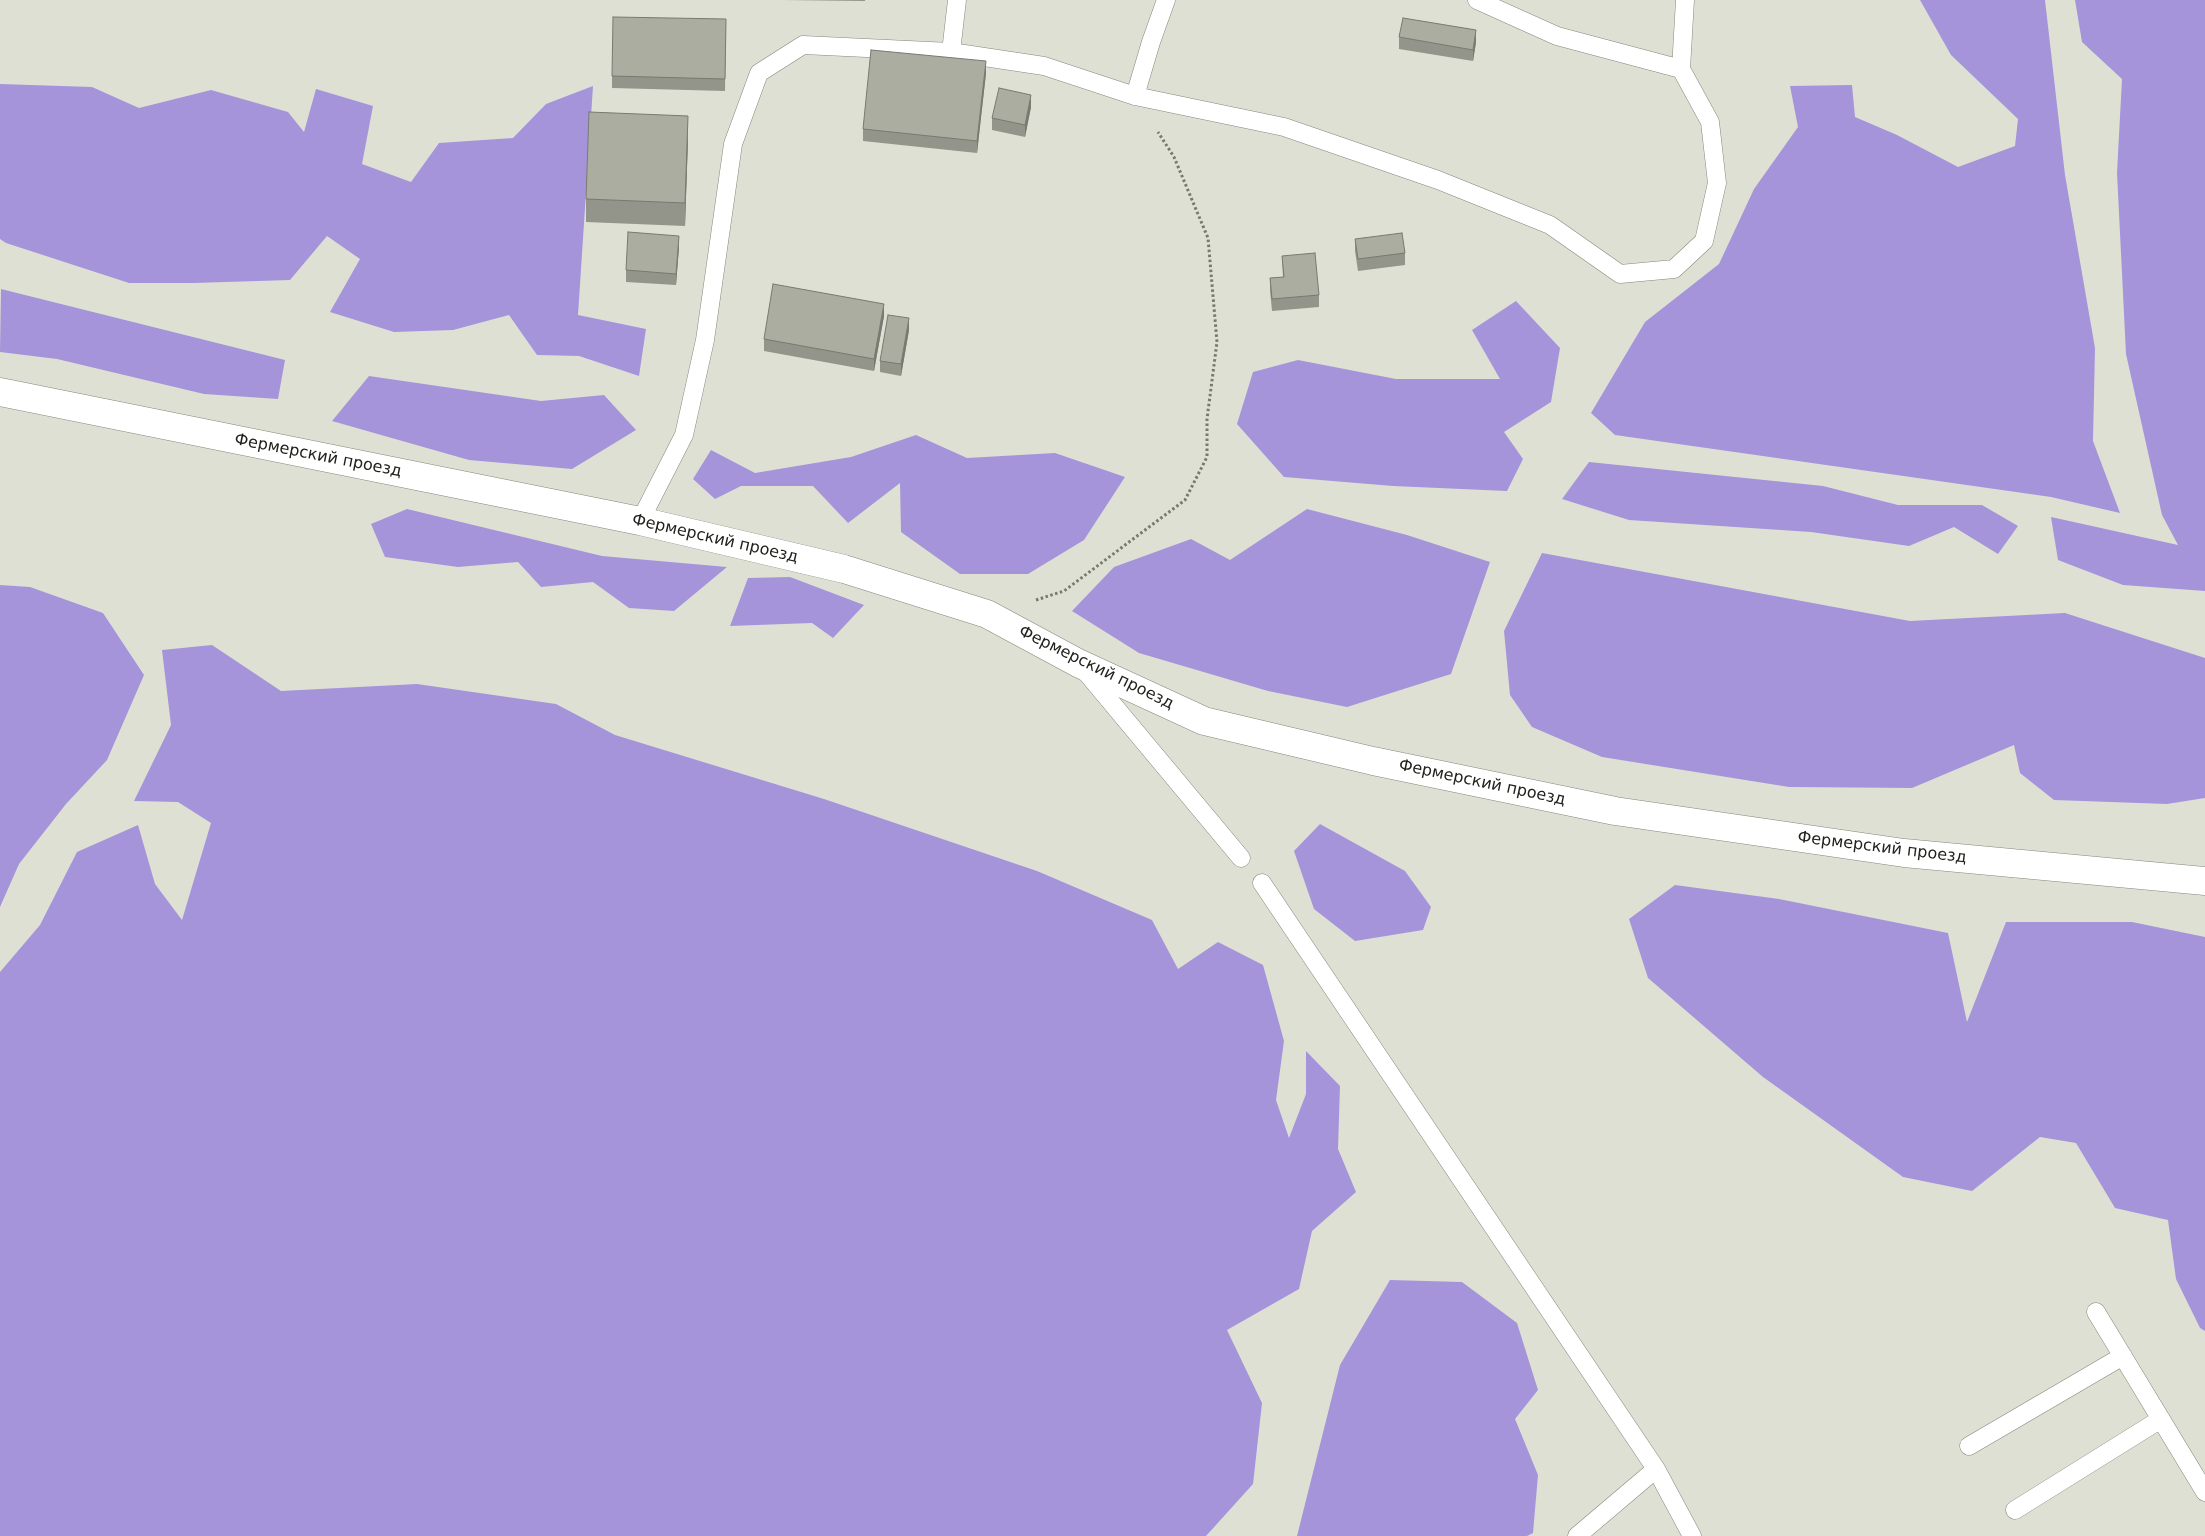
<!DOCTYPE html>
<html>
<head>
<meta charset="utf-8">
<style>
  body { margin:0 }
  canvas { display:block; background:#dee0d4 }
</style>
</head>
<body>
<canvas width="2205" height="1536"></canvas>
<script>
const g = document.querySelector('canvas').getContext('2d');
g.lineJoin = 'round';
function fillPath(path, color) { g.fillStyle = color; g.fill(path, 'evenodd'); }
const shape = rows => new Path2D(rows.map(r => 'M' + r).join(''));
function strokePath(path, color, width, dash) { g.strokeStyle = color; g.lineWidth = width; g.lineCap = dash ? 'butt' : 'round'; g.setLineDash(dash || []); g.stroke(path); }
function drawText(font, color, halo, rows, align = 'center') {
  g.font = font + ' "DejaVu Sans",sans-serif'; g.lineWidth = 4.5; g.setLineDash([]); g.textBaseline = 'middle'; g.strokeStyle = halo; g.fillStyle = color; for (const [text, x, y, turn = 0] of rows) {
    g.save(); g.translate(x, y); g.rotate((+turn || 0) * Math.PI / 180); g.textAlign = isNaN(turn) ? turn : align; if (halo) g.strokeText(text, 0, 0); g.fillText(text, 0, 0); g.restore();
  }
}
fillPath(shape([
  [1920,0,2045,0,2065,175,2095,348,2093,441,2120,513,2051,497,1615,435,1591,413,1645,322,1719,264,1754,189,1798,127,1790,86,1852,85,1855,117,1897,135,1958,167,2015,146,2018,119,1951,55],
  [2075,0,2205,0,2205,591,2123,585,2058,560,2051,517,2178,545,2162,515,2126,354,2117,173,2122,79,2082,42],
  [0,84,92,87,139,108,211,90,288,112,304,132,316,89,373,106,362,164,411,182,439,143,513,138,546,104,593,86,578,315,646,329,639,376,579,356,537,355,509,315,453,330,394,332,330,312,360,259,327,236,290,280,194,283,129,283,6,243,0,239],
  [1,289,285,360,278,399,204,394,57,359,0,352],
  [1516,301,1560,348,1551,402,1504,432,1523,459,1507,491,1393,486,1284,477,1237,424,1253,372,1298,360,1396,379,1500,379,1472,330],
  [369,376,541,401,604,395,636,430,572,469,469,460,332,421],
  [916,435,967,458,1055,453,1125,477,1084,540,1028,574,960,574,901,532,900,483,848,523,813,486,741,486,715,499,693,479,711,450,755,473,851,457],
  [1589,462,1823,486,1898,505,1982,505,2018,526,1998,554,1954,527,1909,546,1811,532,1629,520,1562,499],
  [407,509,602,556,727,567,674,611,629,608,593,582,541,587,518,562,458,567,385,557,371,524],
  [1307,509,1407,535,1490,562,1451,674,1347,707,1268,691,1139,653,1072,611,1114,567,1191,539,1230,560],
  [1542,553,1910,621,2065,613,2205,658,2205,798,2167,804,2054,800,2020,773,2014,745,1912,788,1789,787,1602,757,1532,727,1510,695,1504,631],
  [790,577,864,605,833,638,812,623,730,626,748,578],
  [0,585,30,587,103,613,144,675,107,760,66,804,19,864,0,907],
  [212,645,281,691,417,684,556,704,615,735,824,799,1037,871,1152,920,1178,969,1218,942,1263,965,1284,1041,1276,1100,1289,1138,1306,1094,1306,1051,1340,1086,1338,1149,1356,1192,1312,1231,1299,1289,1227,1330,1262,1403,1253,1484,1206,1536,0,1536,0,972,40,925,77,852,138,825,155,884,182,920,211,823,178,802,134,801,171,725,162,650],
  [1320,824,1405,871,1431,907,1423,930,1355,941,1314,909,1294,851],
  [1675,885,1779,899,1948,933,1967,1022,2006,922,2132,922,2205,937,2205,1331,2200,1328,2176,1279,2168,1220,2115,1208,2076,1143,2040,1137,1972,1191,1903,1177,1763,1077,1648,978,1629,919],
  [1390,1280,1462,1282,1517,1323,1538,1390,1515,1419,1538,1475,1533,1533,1527,1536,1297,1536,1340,1365]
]), '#a694db');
const lane = shape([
  [1477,0,1557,36,1681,69],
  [951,52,957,0],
  [1135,96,1151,42,1166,0],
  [640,521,684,435,705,340,733,144,759,73,803,45,951,52,1044,66,1135,96,1284,127,1438,180,1550,225,1620,274,1674,269,1704,241,1717,183,1710,122,1681,69,1685,0],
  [1085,671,1241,858],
  [1262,883,1656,1469,1692,1536],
  [2096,1312,2205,1492],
  [1969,1446,2123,1356],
  [2015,1510,2161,1419],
  [1577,1536,1656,1469]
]);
const street = shape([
  [0,392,640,521,844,569,987,614,1078,663,1204,721,1373,761,1615,811,1904,853,2205,881]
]);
strokePath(lane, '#85877b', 19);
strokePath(street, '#85877b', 29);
strokePath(shape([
  [1036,600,1064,591,1185,500,1207,457,1207,419,1217,342,1208,238,1174,157,1158,132]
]), '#777870', 3, [2.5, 2.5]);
strokePath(lane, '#fff', 18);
strokePath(street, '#fff', 28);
fillPath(shape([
  [782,0,865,0,865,1],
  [726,19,725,91,612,88,612,76],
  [1399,37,1476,42,1473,61,1399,49],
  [986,73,977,153,863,141,863,129],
  [1031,107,1025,137,992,130,992,118],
  [688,139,685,226,586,222,586,199],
  [1355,239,1405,253,1405,265,1358,271,1355,251],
  [679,247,676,285,626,282,626,270],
  [1282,256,1319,295,1319,307,1272,311,1270,290,1270,278,1283,277],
  [884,316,874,371,764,351,764,339],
  [909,330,901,376,880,372,880,361]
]), '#93958a');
fillPath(shape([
  [1476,30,1476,42,1473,61,1473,50],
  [986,61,986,73,977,153,977,141],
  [1031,95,1031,107,1025,137,1025,125],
  [688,116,688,139,685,226,685,203],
  [679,236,679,247,676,285,676,274],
  [884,304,884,316,874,371,874,359],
  [909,318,909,330,901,376,901,364]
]), '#787971');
const building = shape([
  [613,17,726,19,725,79,612,76,613,17],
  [1403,18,1476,30,1473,50,1399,37,1403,18],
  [871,50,986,61,977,141,863,129,871,50],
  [999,88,1031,95,1025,125,992,118,999,88],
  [589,112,688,116,685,203,586,199,589,112],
  [628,232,679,236,676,274,626,270,628,232],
  [1402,233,1405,253,1358,259,1355,239,1402,233],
  [1315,253,1319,295,1272,299,1270,278,1284,277,1282,256,1315,253],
  [773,284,884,304,874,359,764,339,773,284],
  [888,315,909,318,901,364,880,361,888,315]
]);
fillPath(building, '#abada1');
strokePath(building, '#787971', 1);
drawText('16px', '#21211d', '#fff', [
  ["Фермерский проезд",318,456,11],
  ["Фермерский проезд",715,539,13],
  ["Фермерский проезд",1096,668,26],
  ["Фермерский проезд",1482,783,12],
  ["Фермерский проезд",1882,848,7]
]);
</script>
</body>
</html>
